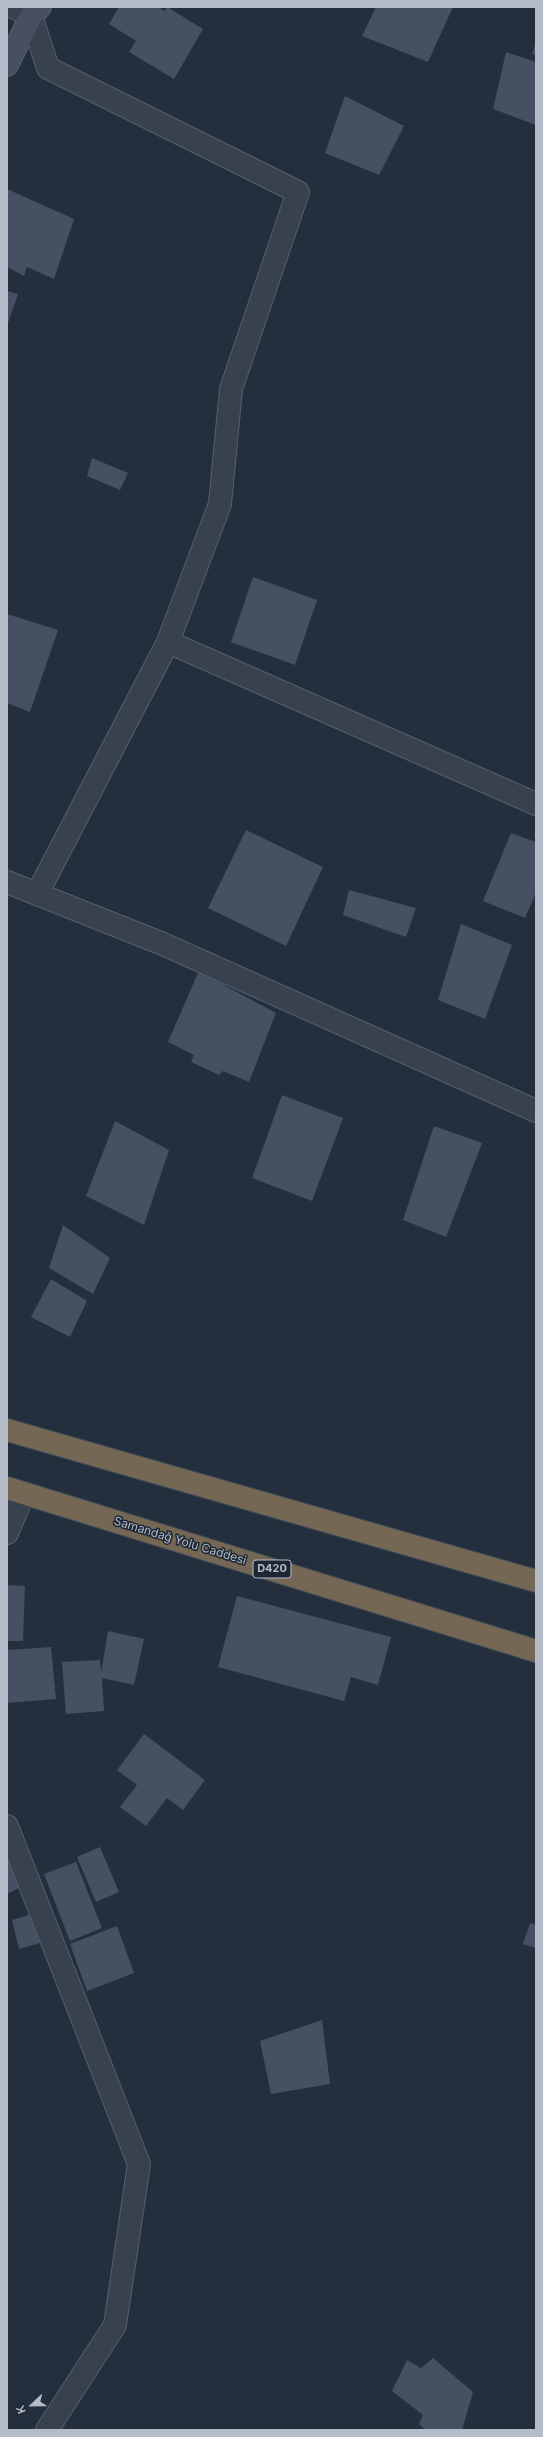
<!DOCTYPE html>
<html>
<head>
<meta charset="utf-8">
<style>
  body { margin:0 }
  #map { position:relative; width:543px; height:2437px; overflow:hidden; background:#242f3e; font-family:Inter,sans-serif }
  canvas { display:block }
  .frame { position:absolute; inset:0; border:8px solid #b4bcc9; pointer-events:none }
  .north { position:absolute; left:12px; top:2385px; width:40px; height:40px; -webkit-text-stroke:3px #1d2633; paint-order:stroke; rotate:248deg; font-size:11px; font-weight:700; line-height:16px; text-align:center; color:#b4bcc9 }
  .north::after { content:''; display:block; margin:auto; width:14px; height:18px; background:#b4bcc9; clip-path:polygon(50% 0,100% 100%,50% 72%,0 100%) }
</style>
</head>
<body>
<div id="map">
<canvas width="543" height="2437"></canvas>
<div class="frame"></div>
<div class="north">K</div>
</div>
<script>
const g = document.querySelector('canvas').getContext('2d');
g.lineJoin = 'round';
function fillPath(path, color) { g.fillStyle = color; g.fill(path, 'evenodd'); }
const shape = rows => new Path2D(rows.map(r => 'M' + r).join(''));
function strokePath(path, color, width, dash) { g.strokeStyle = color; g.lineWidth = width; g.lineCap = dash ? 'butt' : 'round'; g.setLineDash(dash || []); g.stroke(path); }
function drawText(font, color, halo, rows, align = 'center') {
  g.font = font + ' Inter,sans-serif'; g.lineWidth = 3; g.setLineDash([]); g.textBaseline = 'middle'; g.strokeStyle = halo; g.fillStyle = color; for (const [text, x, y, turn = 0] of rows) {
    g.save(); g.translate(x, y); g.rotate((+turn || 0) * Math.PI / 180); g.textAlign = isNaN(turn) ? turn : align; if (halo) g.strokeText(text, 0, 0); g.fillText(text, 0, 0); g.restore();
  }
}
fillPath(shape([
  [119,7,158,7,165,11,167,7,203,29,174,79,129,52,136,41,109,24],
  [376,7,453,7,428,62,362,36],
  [536,42,536,55,532,54],
  [506,52,536,62,536,125,493,109],
  [345,96,404,126,379,175,325,153],
  [7,189,74,219,54,279,27,267,24,276,7,267],
  [7,291,18,294,7,326],
  [92,458,128,473,120,490,87,476],
  [253,577,317,600,295,665,231,642],
  [7,614,58,630,30,712,7,703],
  [246,830,323,867,286,946,208,908],
  [511,833,536,842,536,893,525,918,483,901],
  [349,890,416,908,406,937,343,915],
  [461,924,512,945,485,1019,438,1000],
  [198,973,207,976,276,1013,249,1082,223,1071,219,1075,191,1062,194,1055,168,1042],
  [282,1095,343,1118,312,1201,252,1178],
  [115,1121,169,1150,144,1225,86,1196],
  [434,1126,482,1143,446,1237,403,1220],
  [63,1225,110,1258,93,1294,49,1268],
  [51,1279,87,1301,70,1337,31,1317],
  [7,1585,25,1586,23,1641,7,1641],
  [237,1596,391,1637,378,1685,351,1677,344,1701,218,1667],
  [108,1631,144,1639,134,1685,102,1678,104,1711,66,1714,62,1662,100,1660,101,1673],
  [51,1647,56,1699,7,1703,7,1650],
  [144,1734,205,1780,183,1810,167,1798,146,1826,120,1807,137,1785,117,1770],
  [100,1847,119,1892,96,1902,77,1857],
  [7,1856,23,1886,7,1894],
  [76,1862,102,1928,70,1941,44,1874],
  [32,1914,40,1943,19,1949,12,1920],
  [530,1923,536,1925,536,1948,523,1944],
  [117,1926,134,1973,87,1991,70,1944],
  [322,2020,330,2084,271,2094,260,2041],
  [433,2358,473,2392,462,2430,426,2430,419,2424,423,2415,392,2391,407,2360,421,2368]
]), '#455162');
const street = shape([
  [13,7,31,16,48,68,298,192,231,389,220,504,168,642,37,894],
  [168,642,536,804],
  [7,882,163,944,536,1111],
  [7,1533,24,1493],
  [7,1826,139,2164,115,2325,47,2430]
]);
const secondary = shape([
  [7,65,31,16,40,7]
]);
const highway = shape([
  [7,1430,536,1581],
  [7,1488,536,1651]
]);
strokePath(street, '#565f6c', 24);
strokePath(secondary, '#565f6c', 24);
strokePath(highway, '#434c59', 24);
strokePath(street, '#38414e', 22);
strokePath(secondary, '#465061', 22);
strokePath(highway, '#746855', 22);
for (const [x, y, w] of [
  [272,1569,38]
]) { const box = new Path2D(); box.roundRect(x - w / 2, y - 9, w, 18, 3); g.fillStyle = '#1d2633'; g.fill(box); strokePath(box, '#b4bcc9', 1); }
drawText('bold 11px', '#b4bcc9', null, [
  ["D420",272,1569]
]);
drawText('12px', '#b4bcc9', '#1d2633', [
  ["Samandağ Yolu Caddesi",180,1541,17]
]);
</script>
</body>
</html>
